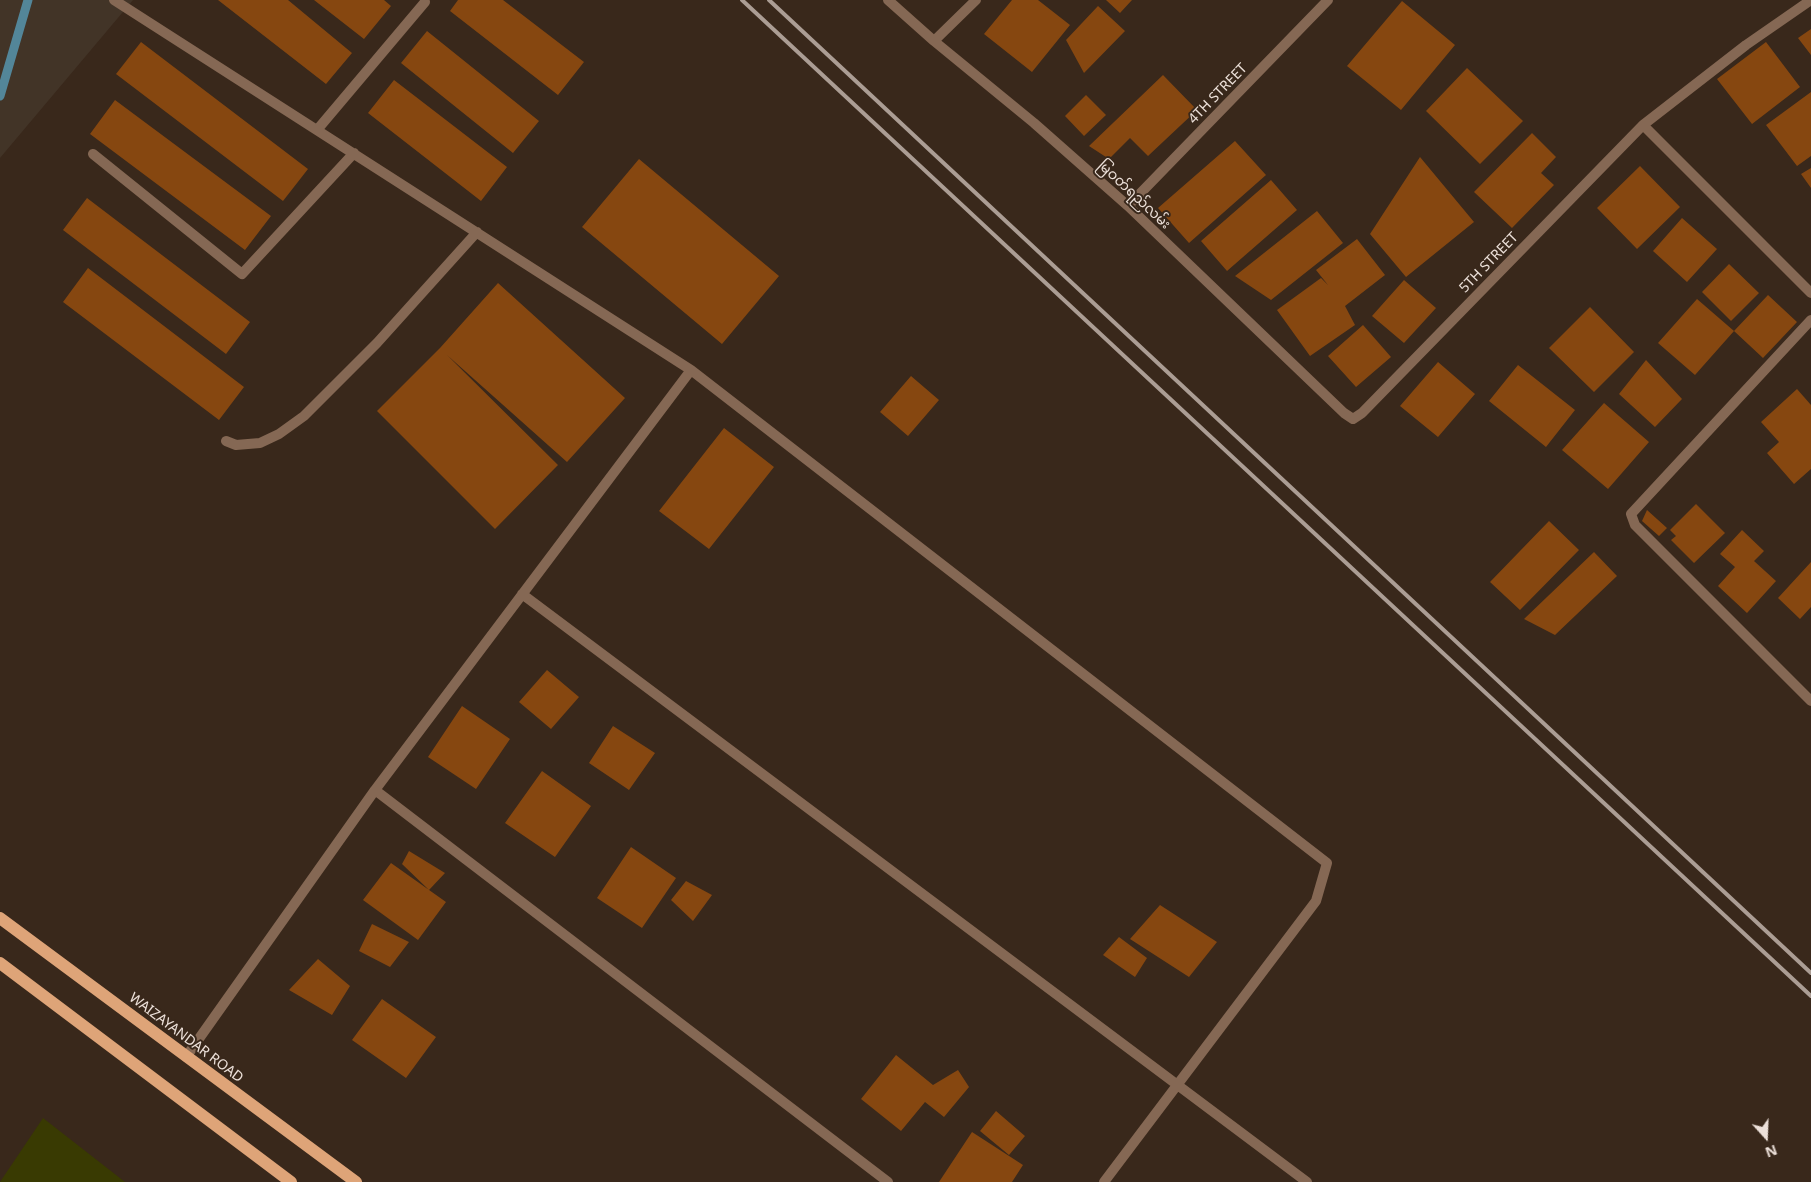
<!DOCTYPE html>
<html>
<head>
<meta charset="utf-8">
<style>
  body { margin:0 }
  #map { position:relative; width:1811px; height:1182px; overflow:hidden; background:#39281b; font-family:"Noto Sans",sans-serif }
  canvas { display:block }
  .north { position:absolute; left:1741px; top:1112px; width:50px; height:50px; -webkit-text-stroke:4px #39281b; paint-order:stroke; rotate:160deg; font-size:14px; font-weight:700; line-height:20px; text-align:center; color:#ece0d9 }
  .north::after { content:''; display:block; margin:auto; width:18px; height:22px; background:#ece0d9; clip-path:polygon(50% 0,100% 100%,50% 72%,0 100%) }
</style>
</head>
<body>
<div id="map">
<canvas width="1811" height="1182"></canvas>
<div class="north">N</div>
</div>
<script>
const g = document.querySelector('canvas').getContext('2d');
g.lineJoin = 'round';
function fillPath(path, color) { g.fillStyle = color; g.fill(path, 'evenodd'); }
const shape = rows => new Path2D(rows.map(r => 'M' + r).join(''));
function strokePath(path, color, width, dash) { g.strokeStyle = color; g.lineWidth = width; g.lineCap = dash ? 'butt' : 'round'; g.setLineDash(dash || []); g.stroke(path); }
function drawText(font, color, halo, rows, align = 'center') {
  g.font = font + ' "Noto Sans","Noto Sans Myanmar",sans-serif'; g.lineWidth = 4; g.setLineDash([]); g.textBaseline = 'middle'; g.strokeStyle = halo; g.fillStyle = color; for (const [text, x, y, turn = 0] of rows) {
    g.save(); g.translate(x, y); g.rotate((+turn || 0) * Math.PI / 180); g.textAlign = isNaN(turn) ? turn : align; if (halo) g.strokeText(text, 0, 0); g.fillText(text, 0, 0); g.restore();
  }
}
fillPath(shape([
  [0,0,133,0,0,158]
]), '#423427');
fillPath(shape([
  [43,1118,125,1182,0,1182]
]), '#393a02');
strokePath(shape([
  [0,96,28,0]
]), '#538699', 9);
fillPath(shape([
  [218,0,288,0,352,53,326,84],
  [314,0,384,0,391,6,364,39],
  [458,0,503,0,584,62,558,95,450,11],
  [1012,0,1038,0,1070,25,1032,72,984,34],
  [1106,0,1132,0,1120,13],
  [1402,1,1455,45,1401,110,1347,66],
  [1098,6,1125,31,1084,73,1066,40],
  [1811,29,1811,55,1798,38],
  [427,31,539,121,513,153,401,63],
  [141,42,308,169,283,201,116,74],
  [1766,42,1800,87,1752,124,1717,79],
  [1467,68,1523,121,1480,164,1426,111],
  [1163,75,1197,110,1148,156,1130,138,1109,159,1089,146],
  [394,80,507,167,481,201,368,113],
  [1811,92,1811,156,1797,166,1766,125],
  [1086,95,1106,115,1084,136,1065,116],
  [115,100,271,216,245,250,90,134],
  [1532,133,1556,157,1541,173,1554,185,1512,228,1474,192],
  [1235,141,1266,175,1189,243,1158,208],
  [1420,157,1474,222,1406,277,1370,234],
  [639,159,779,276,722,344,582,227],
  [1640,166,1680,207,1637,249,1597,208],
  [1811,168,1811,188,1801,174],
  [1271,180,1297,210,1227,271,1201,241],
  [87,198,250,322,226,354,63,230],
  [1317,211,1343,243,1271,300,1235,276],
  [1682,218,1717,249,1687,282,1653,251],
  [1357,239,1385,275,1345,306,1355,325,1310,356,1277,310,1321,278,1328,285,1316,270],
  [1729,264,1759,293,1731,321,1702,292],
  [88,268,244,387,219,420,63,302],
  [1404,280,1436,308,1404,343,1372,316],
  [498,283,625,398,567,462,447,355,558,465,495,529,377,411,440,348],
  [1768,295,1797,322,1763,358,1734,331],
  [1697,299,1734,331,1695,375,1658,343],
  [1590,307,1634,352,1594,392,1549,348],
  [1363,325,1391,357,1356,387,1328,356],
  [1646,360,1682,399,1655,427,1619,394],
  [1438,362,1475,394,1438,437,1400,406],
  [1518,365,1575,410,1546,447,1489,401],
  [911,376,939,400,908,436,880,412],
  [1797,389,1811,405,1811,469,1794,484,1767,453,1779,442,1761,422],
  [1604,403,1649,442,1608,489,1562,450],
  [724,428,774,467,709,549,659,511],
  [1696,504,1725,533,1694,563,1671,540,1676,536,1670,530],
  [1647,510,1667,528,1659,536,1642,521],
  [1549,521,1579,550,1520,610,1490,582],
  [1742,530,1764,551,1754,561,1776,581,1747,613,1718,586,1735,567,1720,554],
  [1594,552,1617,576,1555,635,1524,619],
  [1811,562,1811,607,1800,619,1778,598],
  [547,670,579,697,551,729,519,702],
  [462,706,510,739,476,789,428,757],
  [613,726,655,753,629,790,589,763],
  [542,771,591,806,555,857,505,823],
  [631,847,676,878,642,928,597,898],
  [409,851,445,873,429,890,402,864],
  [391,863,446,902,418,940,363,900],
  [686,881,712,895,693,921,671,900],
  [1160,905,1217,942,1189,977,1130,939],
  [372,924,409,942,390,967,359,951],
  [1119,937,1147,958,1135,977,1103,955],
  [318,959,350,986,332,1015,289,990],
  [382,999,436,1037,406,1078,352,1040],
  [896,1055,933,1085,958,1070,969,1087,944,1117,925,1102,901,1131,861,1099],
  [996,1111,1025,1136,1009,1155,980,1131],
  [972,1132,1023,1165,1012,1182,939,1182]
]), '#864710');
strokePath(shape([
  [114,0,691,370,1327,863,1316,901,1104,1182],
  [888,0,934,41,1034,123,1128,206,1344,413,1353,419,1362,413,1643,125,1746,45,1811,0],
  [934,41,976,0],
  [1643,125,1811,293],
  [317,130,425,2],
  [93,154,242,274,354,153],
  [1128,206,1328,0],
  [1811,320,1631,514,1635,525,1811,701],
  [226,441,236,445,260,443,279,434,304,416,377,343,477,232],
  [522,594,1307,1182],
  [375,790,888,1182],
  [186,1057,375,790,691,370]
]), '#856854', 10);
strokePath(shape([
  [0,918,356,1182],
  [0,963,291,1182]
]), '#dea478', 12);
strokePath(shape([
  [742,0,1811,996],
  [769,0,1811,973]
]), '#ab9d94', 4);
drawText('14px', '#ece0d9', '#39281b', [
  ["4TH STREET",1218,94,-46],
  ["မြဝတ်ရည်လမ်း",1134,195,43],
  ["5TH STREET",1489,263,-46],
  ["WAIZAYANDAR ROAD",186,1038,37]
]);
</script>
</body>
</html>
